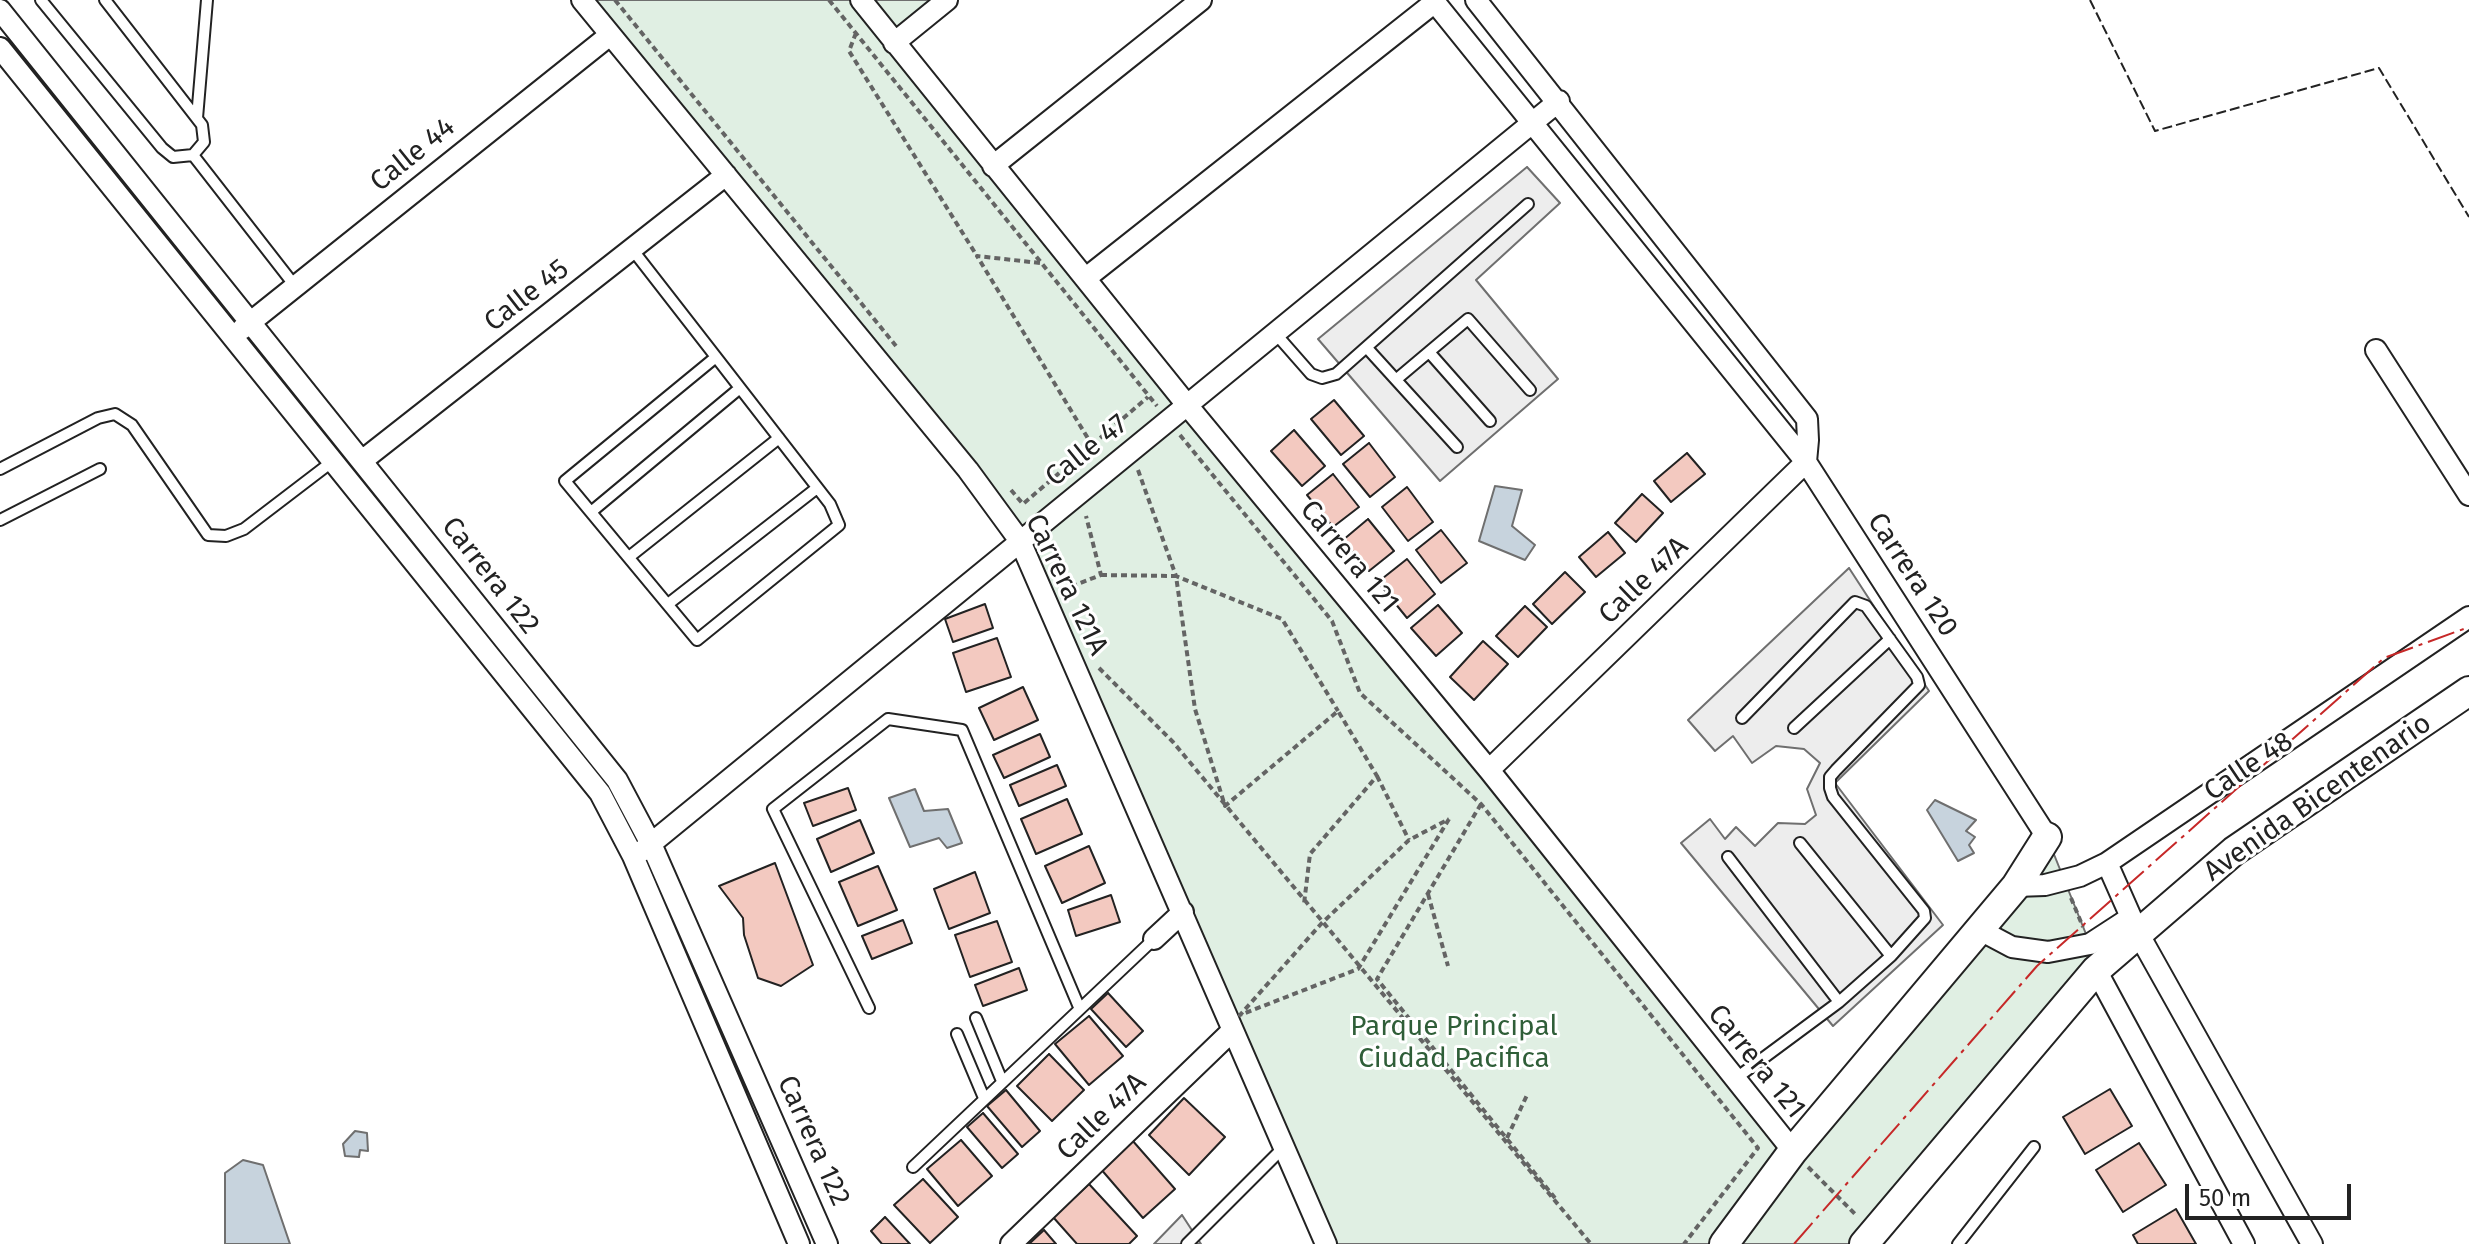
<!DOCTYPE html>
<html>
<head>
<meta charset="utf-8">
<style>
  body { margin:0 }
  #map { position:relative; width:2469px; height:1244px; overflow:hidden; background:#fff; font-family:"Fira Sans",sans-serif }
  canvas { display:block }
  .scale { position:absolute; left:2185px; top:1184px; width:166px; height:36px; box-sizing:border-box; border:4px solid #222; border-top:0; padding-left:10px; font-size:24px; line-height:28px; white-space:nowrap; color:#222; -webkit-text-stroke:6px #fff; paint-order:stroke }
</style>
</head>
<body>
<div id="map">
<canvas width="2469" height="1244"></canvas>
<div class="scale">50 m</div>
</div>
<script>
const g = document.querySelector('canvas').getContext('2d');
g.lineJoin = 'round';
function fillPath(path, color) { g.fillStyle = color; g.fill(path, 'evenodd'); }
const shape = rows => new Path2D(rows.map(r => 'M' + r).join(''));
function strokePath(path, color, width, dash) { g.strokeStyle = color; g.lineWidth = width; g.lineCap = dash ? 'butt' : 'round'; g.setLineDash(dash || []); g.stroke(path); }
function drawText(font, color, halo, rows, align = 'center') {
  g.font = font + ' "Fira Sans",sans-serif'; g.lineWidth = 6; g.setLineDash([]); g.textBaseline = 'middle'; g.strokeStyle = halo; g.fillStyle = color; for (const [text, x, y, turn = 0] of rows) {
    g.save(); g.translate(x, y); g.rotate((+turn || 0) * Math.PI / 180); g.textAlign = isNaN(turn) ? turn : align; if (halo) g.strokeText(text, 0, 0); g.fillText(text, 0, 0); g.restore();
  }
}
const green = shape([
  [582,0,947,0,894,42,1792,1151,2047,837,2090,944,2096,970,1864,1244,1326,1244,1020,541,582,0]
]);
fillPath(green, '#e0efe3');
strokePath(green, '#6f6f6f', 2);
const parking = shape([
  [1527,167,1560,203,1476,280,1558,379,1440,481,1318,339,1527,167],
  [1849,568,1929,691,1835,783,1943,925,1833,1026,1681,843,1710,819,1725,839,1736,827,1755,846,1778,823,1805,824,1816,815,1807,789,1820,763,1804,749,1776,746,1752,763,1733,736,1715,751,1688,720,1849,568],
  [1182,1215,1201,1244,1154,1244,1182,1215]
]);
fillPath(parking, '#ededed');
strokePath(parking, '#6f6f6f', 2);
const water = shape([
  [1495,486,1522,490,1512,526,1535,545,1525,560,1479,541,1495,486],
  [915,789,924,811,948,809,962,843,947,848,939,838,910,847,889,798,915,789],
  [1935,800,1976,820,1966,831,1975,837,1969,845,1974,853,1958,861,1927,810,1935,800],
  [355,1131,367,1133,368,1151,360,1150,359,1157,345,1156,343,1144,355,1131],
  [243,1160,263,1165,290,1244,225,1244,225,1173,243,1160]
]);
fillPath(water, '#c7d3dd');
strokePath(water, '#6f6f6f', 2);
const building = shape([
  [1334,400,1364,436,1341,455,1311,419,1334,400],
  [1294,430,1325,466,1302,486,1271,451,1294,430],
  [1369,443,1395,477,1370,497,1343,464,1369,443],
  [1687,453,1705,474,1671,502,1654,481,1687,453],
  [1333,474,1359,507,1333,527,1307,495,1333,474],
  [1407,487,1433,522,1408,541,1382,507,1407,487],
  [1642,494,1663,513,1636,542,1615,523,1642,494],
  [1368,519,1394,551,1369,571,1343,540,1368,519],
  [1441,530,1467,563,1441,583,1416,550,1441,530],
  [1608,532,1625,553,1596,577,1579,557,1608,532],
  [1407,559,1435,594,1407,618,1378,582,1407,559],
  [1565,572,1585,592,1552,624,1533,604,1565,572],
  [985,604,993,628,953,642,945,619,985,604],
  [1438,605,1462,633,1436,656,1411,628,1438,605],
  [1525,606,1547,627,1518,657,1496,636,1525,606],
  [997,638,1011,677,966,692,953,653,997,638],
  [1483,641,1508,664,1474,700,1450,677,1483,641],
  [1023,687,1038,720,994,740,979,708,1023,687],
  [1040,734,1050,757,1004,778,993,755,1040,734],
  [1057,765,1066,786,1019,806,1010,785,1057,765],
  [848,788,856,810,813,826,804,803,848,788],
  [1067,799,1082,834,1036,854,1021,819,1067,799],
  [860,820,874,853,831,872,817,839,860,820],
  [1089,846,1105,883,1062,903,1045,866,1089,846],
  [775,863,813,965,781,986,758,978,744,935,743,918,719,886,775,863],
  [878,866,897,910,858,926,839,882,878,866],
  [975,872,990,913,949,929,934,889,975,872],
  [1111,895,1120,922,1076,936,1068,910,1111,895],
  [903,920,912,943,872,959,862,936,903,920],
  [997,921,1012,962,970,977,955,935,997,921],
  [1019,968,1027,990,983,1006,975,985,1019,968],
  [1108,993,1143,1031,1126,1047,1091,1009,1108,993],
  [1089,1016,1123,1056,1089,1085,1055,1044,1089,1016],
  [1049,1054,1084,1090,1052,1121,1017,1086,1049,1054],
  [2110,1089,2132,1126,2085,1154,2063,1117,2110,1089],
  [1006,1090,1040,1131,1022,1147,987,1106,1006,1090],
  [1184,1098,1225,1137,1189,1175,1149,1135,1184,1098],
  [983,1113,1018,1154,1002,1168,967,1127,983,1113],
  [961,1140,992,1176,958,1206,927,1169,961,1140],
  [1132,1140,1175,1189,1143,1218,1100,1168,1132,1140],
  [2139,1143,2166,1185,2123,1212,2096,1170,2139,1143],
  [923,1179,958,1217,930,1243,894,1205,923,1179],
  [1089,1184,1137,1236,1129,1244,1077,1244,1053,1217,1089,1184],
  [2176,1209,2196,1244,2138,1244,2133,1235,2176,1209],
  [885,1217,910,1244,882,1244,871,1231,885,1217],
  [1044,1230,1056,1244,1029,1244,1044,1230]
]);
fillPath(building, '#f3c9c0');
strokePath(building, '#222', 2);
const lane = shape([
  [41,0,162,148,173,157,193,155,204,142,202,125,105,0],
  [197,118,207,0],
  [193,155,295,286],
  [632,249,716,357,830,504,839,525,697,640,565,481,716,357],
  [1275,333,1311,374,1322,378,1336,374,1528,204],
  [1367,348,1457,447],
  [1429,352,1490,421],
  [1398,378,1468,319,1530,390],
  [0,469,98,418,115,414,132,425,208,535,226,536,244,529,333,461],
  [591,512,740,388],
  [0,520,100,469],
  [629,557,779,438],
  [668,604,817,488],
  [1794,728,1890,639],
  [1800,843,1891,956],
  [1728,857,1839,1002],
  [869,1008,773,809,888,719,962,730,1079,1007],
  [976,1018,1002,1081],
  [957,1034,984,1098],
  [1735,1079,1839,1002,1891,956,1925,918,1924,911,1833,797,1830,788,1830,777,1836,770,1919,685,1917,677,1866,606,1855,602,1742,718],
  [913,1167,1154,939],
  [1187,1244,1284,1147],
  [1958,1244,2034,1147]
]);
const street = shape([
  [582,0,968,470,1020,541,1326,1244],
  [861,0,1187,405,1489,770,1793,1151],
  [1433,0,1806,462,2047,837],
  [1476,0,1807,419,1808,440,1806,462,1489,770],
  [0,10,617,780,652,846,827,1244],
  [894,43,947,0],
  [0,48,600,793,633,856,799,1244],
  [993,166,1201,0],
  [1086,278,1435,2],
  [242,329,610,35],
  [2376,350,2469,495],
  [363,460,726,175],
  [642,851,1559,101],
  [2107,863,2138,933,2312,1244],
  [2016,886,2045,885,2080,876,2107,863,2469,617],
  [1980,930,2012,947,2048,952,2090,944,2130,918],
  [1154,939,1183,912],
  [2096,970,2244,1244],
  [1011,1244,1232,1031]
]);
const secondary = shape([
  [1724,1244,1793,1151,2016,886,2047,837],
  [1864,1244,2096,970,2234,851,2469,691]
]);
strokePath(lane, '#222', 14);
strokePath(street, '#222', 24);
strokePath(secondary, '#222', 32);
strokePath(shape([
  [615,0,896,346],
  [829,0,1157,406],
  [856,33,849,51,977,256],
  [1040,263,977,256,1092,445],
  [1180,435,1332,621,1360,693,1481,804,1758,1148,1684,1244],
  [1138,470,1176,576,1282,619,1338,711],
  [1011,490,1023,504,1148,397],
  [1101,575,1176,576,1195,709,1225,806,1338,711,1377,776,1310,854,1304,904],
  [1062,590,1101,575,1086,516],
  [1099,668,1173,742,1591,1244],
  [1377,776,1409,840],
  [1481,804,1377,979,1555,1198],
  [1449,819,1358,969,1240,1015,1321,924,1409,840,1449,819],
  [1428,894,1448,966],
  [2071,898,2083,927],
  [1507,1138,1527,1095],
  [1808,1167,1856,1215]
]), '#646464', 4, [6, 4]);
strokePath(lane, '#fff', 10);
strokePath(street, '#fff', 20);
strokePath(secondary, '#fff', 28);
strokePath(shape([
  [2090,0,2155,131,2379,68,2469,217]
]), '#222', 2, [10, 4]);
strokePath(shape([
  [1794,1244,2037,966,2384,658,2469,627]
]), '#c62828', 2, [28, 6, 4, 6]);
drawText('28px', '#222', '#fff', [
  ["Calle 44",413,155,-39],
  ["Calle 45",527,296,-38],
  ["Calle 47",1087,451,-39],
  ["Carrera 121",1349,557,50],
  ["Carrera 120",1912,575,57],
  ["Carrera 122",490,576,52],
  ["Calle 47A",1644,581,-44],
  ["Carrera 121A",1066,585,64],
  ["Calle 48",2249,767,-34],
  ["Avenida Bicentenario",2318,798,-35],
  ["Carrera 121",1756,1062,51],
  ["Calle 47A",1102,1117,-44],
  ["Carrera 122",813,1141,66]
]);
drawText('28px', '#2f5e38', '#fff', [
  ["Parque Principal",1454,1027],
  ["Ciudad Pacifica",1454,1059]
]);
</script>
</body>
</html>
